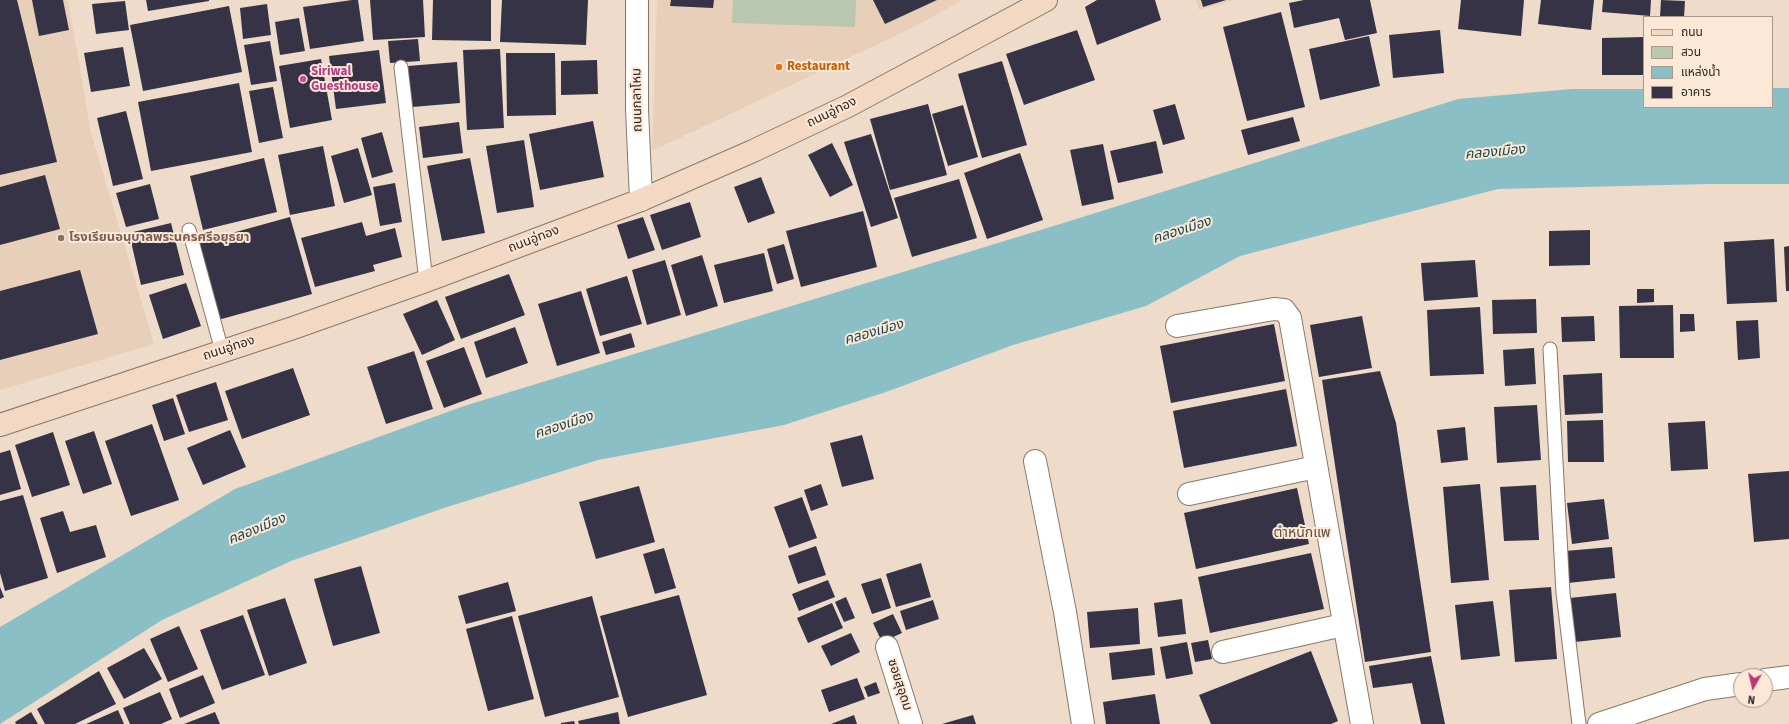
<!DOCTYPE html>
<html>
<head>
<meta charset="utf-8">
<style>
  body { margin:0 }
  #map { position:relative; width:1789px; height:724px; overflow:hidden; background:#eedbca; font-family:"Source Sans 3","Noto Sans Thai",sans-serif }
  canvas { display:block }
  .legend { position:absolute; left:1643px; top:16px; width:130px; height:92px; box-sizing:border-box; background:#fbe8d7; border:1px solid #a89a8d; margin:0; padding:5px 7px; list-style:none; font-size:12px; color:#2c251e }
  .legend li { display:flex; align-items:center; gap:8px; height:20px }
  .legend b { width:20px; border:1px solid #a89a8d }
  .north { position:absolute; left:1733px; top:668px; width:40px; height:40px; box-sizing:border-box; background:#fbe8d7; border:1px solid #a89a8d; border-radius:50%; rotate:188deg; font-size:11px; font-weight:700; line-height:16px; text-align:center; color:#2c251e }
  .north::after { content:''; display:block; margin:auto; width:14px; height:18px; background:#bb3577; clip-path:polygon(50% 0,100% 100%,50% 72%,0 100%) }
</style>
</head>
<body>
<div id="map">
<canvas width="1789" height="724"></canvas>
<ul class="legend">
<li><b style="height:5px;background:#f3d9c4"></b>ถนน</li>
<li><b style="height:11px;background:#bac7b0"></b>สวน</li>
<li><b style="height:11px;background:#8bbfc6"></b>แหล่งน้ำ</li>
<li><b style="height:11px;background:#353345"></b>อาคาร</li>
</ul>
<div class="north">N</div>
</div>
<script>
const g = document.querySelector('canvas').getContext('2d');
g.lineJoin = 'round';
function fillPath(path, color) { g.fillStyle = color; g.fill(path, 'evenodd'); }
const shape = rows => new Path2D(rows.map(r => 'M' + r).join(''));
function strokePath(path, color, width, dash) { g.strokeStyle = color; g.lineWidth = width; g.lineCap = dash ? 'butt' : 'round'; g.setLineDash(dash || []); g.stroke(path); }
function drawText(font, color, halo, rows, align = 'center') {
  g.font = font + ' "Source Sans 3","Noto Sans Thai",sans-serif'; g.lineWidth = 4; g.setLineDash([]); g.textBaseline = 'middle'; g.strokeStyle = halo; g.fillStyle = color; for (const [text, x, y, turn = 0] of rows) {
    g.save(); g.translate(x, y); g.rotate((+turn || 0) * Math.PI / 180); g.textAlign = isNaN(turn) ? turn : align; if (halo) g.strokeText(text, 0, 0); g.fillText(text, 0, 0); g.restore();
  }
}
fillPath(shape([
  [0,0,68,0,91,133,154,344,0,390],
  [657,0,962,0,918,25,652,151],
  [1196,0,1234,0,1199,10]
]), '#e7cfb9');
fillPath(shape([
  [733,0,856,0,855,27,732,23]
]), '#bac7b0');
fillPath(shape([
  [1772,88,1789,88,1789,184,1709,184,1498,189,1240,256,1146,306,1013,345,886,392,784,425,598,460,447,507,291,561,162,620,0,724,0,627,235,489,464,406,1070,221,1458,99,1572,89,1644,89,1644,107,1772,107]
]), '#8bbfc6');
fillPath(shape([
  [0,0,17,0,57,162,0,175],
  [32,0,63,0,69,30,39,36],
  [146,0,209,0,209,1,148,11],
  [352,0,358,0,364,41,310,49,303,7],
  [370,0,423,0,425,37,373,40],
  [433,0,491,0,491,41,432,40],
  [502,0,588,0,586,45,500,42],
  [671,0,714,0,713,8,670,6],
  [873,0,937,0,885,24],
  [1097,0,1155,0,1161,20,1097,45,1085,7],
  [1201,0,1226,0,1203,7],
  [1304,0,1370,0,1377,33,1345,40,1339,18,1294,28,1289,3],
  [1461,0,1524,0,1521,36,1458,29],
  [1541,0,1594,0,1591,30,1538,24],
  [1603,0,1651,0,1650,16,1602,12],
  [1661,0,1685,1,1684,17,1660,17],
  [125,1,129,30,96,34,92,4],
  [267,4,271,35,243,39,240,8],
  [229,6,242,72,143,91,130,25],
  [1281,12,1305,107,1247,121,1223,27],
  [299,18,305,51,280,55,275,22],
  [1077,30,1095,80,1024,105,1006,54],
  [1440,30,1444,73,1393,78,1389,35],
  [1369,36,1380,86,1320,100,1309,49],
  [1644,37,1644,75,1602,75,1602,38],
  [418,39,420,61,390,63,388,41],
  [270,41,277,81,251,85,244,45],
  [123,47,130,86,91,92,84,53],
  [500,49,504,128,467,130,463,50],
  [379,50,386,103,336,109,329,56],
  [506,53,555,53,556,115,507,116],
  [321,59,332,120,290,128,279,66],
  [597,60,598,94,561,95,561,61],
  [1002,61,1027,145,982,158,958,74],
  [457,62,460,103,412,107,408,66],
  [239,83,252,152,151,171,138,102],
  [273,87,283,138,259,143,249,91],
  [928,104,947,175,890,190,870,119],
  [1175,104,1185,139,1163,145,1153,110],
  [963,105,978,157,948,166,932,114],
  [126,111,143,179,113,186,97,118],
  [1293,117,1300,141,1248,155,1241,130],
  [593,121,604,177,540,190,529,134],
  [459,122,463,153,423,158,419,127],
  [382,132,393,172,372,178,361,138],
  [871,134,898,218,871,227,844,142],
  [524,140,534,207,497,213,486,146],
  [1156,141,1163,173,1118,183,1110,151],
  [832,143,853,185,830,197,808,155],
  [1103,144,1114,199,1082,206,1070,150],
  [323,146,335,206,290,215,278,155],
  [358,148,372,195,344,203,331,156],
  [1020,153,1043,220,987,239,964,173],
  [264,158,277,212,203,230,190,176],
  [470,158,485,233,442,241,427,166],
  [45,175,60,229,0,245,0,187],
  [761,177,775,213,748,223,734,187],
  [959,179,977,238,912,257,894,198],
  [395,183,402,222,380,226,373,187],
  [150,184,159,219,126,227,116,193],
  [690,202,701,237,662,250,650,215],
  [863,211,877,267,801,287,786,231],
  [290,217,312,294,218,320,196,243],
  [643,217,655,250,628,259,617,225],
  [362,222,366,236,395,228,402,257,373,265,375,271,315,287,301,238],
  [171,223,184,275,141,285,129,233],
  [1590,230,1590,265,1549,266,1549,231],
  [1774,239,1777,302,1727,304,1724,242],
  [784,244,794,279,777,284,767,249],
  [1789,246,1789,291,1786,291,1784,247],
  [764,253,773,291,724,303,714,265],
  [702,255,718,306,686,316,671,265],
  [665,260,681,315,647,325,632,270],
  [1475,260,1478,297,1424,301,1421,263],
  [80,270,98,334,0,360,0,291],
  [509,274,525,315,461,339,445,297],
  [627,276,642,324,600,336,586,289],
  [186,283,201,326,163,339,149,295],
  [1637,289,1654,289,1654,302,1637,303],
  [581,291,600,353,557,366,538,304],
  [1536,299,1537,333,1493,334,1492,300],
  [437,300,455,340,422,355,403,314],
  [1673,305,1674,358,1620,358,1619,306],
  [1480,307,1484,374,1430,376,1427,310],
  [1680,314,1694,314,1695,331,1680,332],
  [1362,316,1372,368,1319,377,1310,325],
  [1594,316,1595,341,1562,342,1561,317],
  [1758,320,1760,358,1738,360,1736,321],
  [1274,324,1285,381,1171,403,1160,346],
  [515,327,528,363,486,378,474,342],
  [631,333,635,347,606,355,602,342],
  [464,347,482,394,444,408,426,361],
  [1534,348,1536,384,1505,386,1503,350],
  [414,351,433,409,386,424,367,367],
  [293,368,310,415,242,439,225,391],
  [1380,371,1396,423,1431,652,1365,662,1322,380],
  [1602,373,1603,413,1565,415,1563,375],
  [216,382,228,420,189,432,176,395],
  [1286,389,1297,446,1184,468,1173,411],
  [173,398,185,434,164,441,152,405],
  [1537,405,1541,460,1497,463,1494,407],
  [1603,420,1604,462,1568,462,1567,421],
  [1705,421,1708,469,1671,471,1668,423],
  [152,424,179,500,131,516,105,441],
  [1465,427,1468,460,1441,463,1437,430],
  [230,430,246,467,203,485,187,448],
  [94,431,112,484,83,494,65,441],
  [53,432,70,485,32,497,15,445],
  [862,435,874,479,842,487,830,443],
  [10,450,21,489,0,495,0,453],
  [1789,471,1789,539,1754,542,1748,474],
  [821,484,828,505,811,511,804,490],
  [1480,484,1489,580,1451,583,1443,487],
  [1536,485,1539,540,1504,541,1500,487],
  [639,486,655,542,596,559,579,502],
  [1297,488,1309,544,1196,569,1184,513],
  [23,495,48,578,5,591,0,573,0,501],
  [802,497,817,538,789,548,774,507],
  [1604,499,1609,539,1572,544,1567,503],
  [63,511,70,532,96,525,106,557,57,573,40,518],
  [816,546,826,575,798,584,788,556],
  [1612,547,1615,578,1568,583,1565,551],
  [664,548,676,588,655,594,643,554],
  [1311,553,1324,609,1210,633,1198,577],
  [921,563,931,597,896,607,886,574],
  [361,566,380,633,333,646,314,579],
  [881,578,891,608,872,614,861,584],
  [828,580,835,597,799,611,792,594],
  [508,582,516,611,466,624,458,596],
  [0,587,4,597,0,599],
  [1551,587,1557,659,1515,662,1509,590],
  [1616,593,1621,637,1575,642,1570,598],
  [679,595,707,695,628,717,600,616],
  [592,596,619,697,545,717,518,616],
  [846,597,855,618,844,622,835,602],
  [285,598,307,663,269,676,247,610],
  [1182,599,1186,634,1158,637,1154,603],
  [933,600,939,619,906,630,900,611],
  [1493,601,1500,656,1461,660,1455,605],
  [832,603,843,628,808,643,797,618],
  [1138,608,1140,644,1090,648,1087,612],
  [893,614,902,633,882,642,873,623],
  [243,615,265,675,222,690,200,630],
  [512,616,534,699,488,711,466,629],
  [179,626,198,669,168,682,150,639],
  [851,633,860,652,831,666,821,646],
  [1208,640,1212,659,1195,662,1191,643],
  [1187,642,1193,674,1166,679,1160,647],
  [144,648,162,679,124,699,107,668],
  [1152,648,1155,675,1112,680,1109,653],
  [1311,651,1338,721,1331,724,1211,724,1199,695],
  [1431,656,1445,724,1421,724,1412,683,1373,688,1369,666],
  [99,671,116,704,75,724,45,724,37,709],
  [203,675,215,703,180,718,169,689],
  [857,678,865,699,829,712,821,690],
  [876,682,880,693,868,697,864,687],
  [160,692,172,719,161,724,130,724,123,708],
  [1155,694,1160,724,1106,724,1103,702],
  [118,710,124,724,86,724],
  [31,712,38,724,16,724,15,722],
  [215,712,220,724,184,724],
  [618,712,620,724,579,724,578,721],
  [854,715,857,724,831,724],
  [973,715,976,724,942,724],
  [574,721,575,724,561,724,561,723]
]), '#353345');
const lane = shape([
  [401,67,426,281],
  [189,230,222,351],
  [1550,349,1563,593,1579,724]
]);
const street = shape([
  [637,0,637,109,641,200],
  [1177,326,1274,309,1284,310,1290,318,1362,724],
  [1035,461,1065,612,1083,724],
  [1189,494,1316,467],
  [887,647,911,724],
  [1223,652,1343,625],
  [1765,680,1789,677],
  [1599,724,1705,689,1741,684]
]);
const secondary = shape([
  [0,425,293,328,426,281,641,200,753,151,848,106,1046,0]
]);
strokePath(lane, '#897869', 15);
strokePath(street, '#897869', 24);
strokePath(secondary, '#897869', 24);
strokePath(lane, '#fff', 13);
strokePath(street, '#fff', 22);
strokePath(secondary, '#f3d9c4', 22);
for (const [x, y, r, color] of [
  [779,67,4,"#e8710a"],
  [303,79,4,"#d1479c"],
  [61,238,4,"#8d6e63"]
]) { const dot = new Path2D(); dot.arc(x, y, r, 0, 2 * Math.PI); g.fillStyle = color; g.fill(dot); strokePath(dot, '#fbe8d7', 1.5); }
drawText('bold 13px', '#c56008', '#fbe8d7', [
  ["Restaurant",787,67]
], 'left');
drawText('bold 13px', '#b23c85', '#fbe8d7', [
  ["Siriwal",311,72],
  ["Guesthouse",311,87]
], 'left');
drawText('13px', '#2c251e', '#fbe8d7', [
  ["ถนนกลาโหม",638,100,-91],
  ["ถนนอู่ทอง",832,113,-26],
  ["ถนนอู่ทอง",534,240,-21],
  ["ถนนอู่ทอง",229,349,-18],
  ["ซอยสุอุดม",899,685,72]
]);
drawText('bold 13px', '#785e54', '#fbe8d7', [
  ["โรงเรียนอนุบาลพระนครศรีอยุธยา",69,238]
], 'left');
drawText('italic 14px', '#17464c', '#fbe8d7', [
  ["คลองเมือง",1495,153,-5],
  ["คลองเมือง",1182,231,-18],
  ["คลองเมือง",874,333,-16],
  ["คลองเมือง",564,426,-18],
  ["คลองเมือง",257,530,-22]
]);
drawText('14px', '#615143', '#fbe8d7', [
  ["ตำหนักแพ",1302,534]
]);
</script>
</body>
</html>
